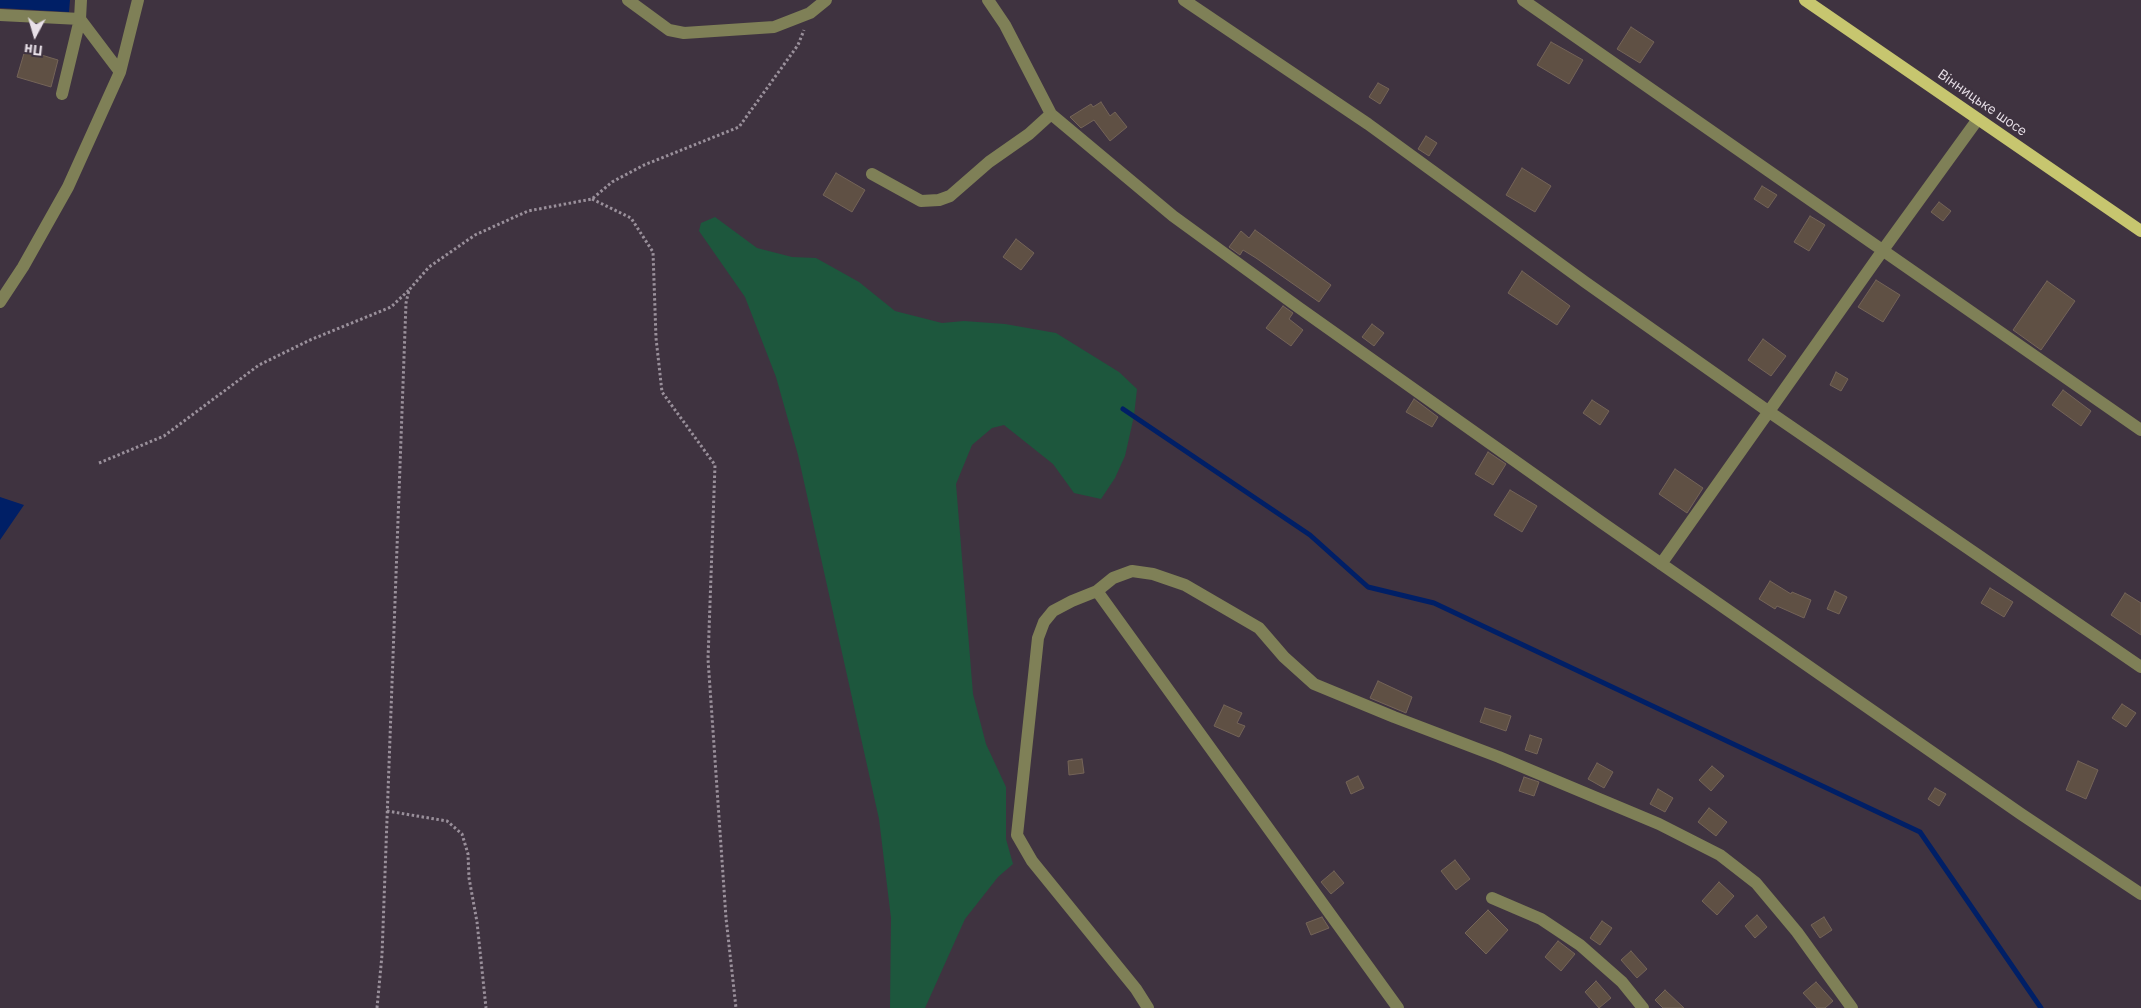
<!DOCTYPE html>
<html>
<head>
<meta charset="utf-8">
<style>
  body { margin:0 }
  #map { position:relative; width:2141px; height:1008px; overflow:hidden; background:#3f3340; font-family:"IBM Plex Sans",sans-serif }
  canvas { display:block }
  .north { position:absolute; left:10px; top:10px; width:50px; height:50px; -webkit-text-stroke:4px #3f3340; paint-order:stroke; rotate:186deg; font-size:14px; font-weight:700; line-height:20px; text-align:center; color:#e8e0e8 }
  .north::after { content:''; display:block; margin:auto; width:18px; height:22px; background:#e8e0e8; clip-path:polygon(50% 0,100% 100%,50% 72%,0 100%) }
</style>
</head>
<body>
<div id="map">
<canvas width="2141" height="1008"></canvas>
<div class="north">Пн</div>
</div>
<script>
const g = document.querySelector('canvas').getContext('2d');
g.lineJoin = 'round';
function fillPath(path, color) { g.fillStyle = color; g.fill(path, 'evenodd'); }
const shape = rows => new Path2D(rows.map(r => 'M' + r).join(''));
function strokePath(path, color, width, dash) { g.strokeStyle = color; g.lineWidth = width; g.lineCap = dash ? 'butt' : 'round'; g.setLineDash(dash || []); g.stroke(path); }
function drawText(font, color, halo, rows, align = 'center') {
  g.font = font + ' "IBM Plex Sans",sans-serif'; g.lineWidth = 5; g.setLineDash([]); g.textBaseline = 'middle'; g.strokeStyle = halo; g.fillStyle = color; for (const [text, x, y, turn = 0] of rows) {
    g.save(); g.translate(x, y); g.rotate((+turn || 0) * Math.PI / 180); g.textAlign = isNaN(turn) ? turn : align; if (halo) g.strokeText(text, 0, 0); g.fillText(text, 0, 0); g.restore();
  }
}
fillPath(shape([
  [715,217,757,248,792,257,816,258,859,282,895,311,942,323,964,321,1005,324,1056,333,1119,372,1137,389,1134,416,1125,456,1115,478,1101,499,1074,493,1053,464,1004,425,992,428,972,445,956,484,973,694,986,744,1006,787,1006,839,1013,864,998,877,965,919,925,1008,890,1008,891,918,879,819,798,455,776,377,745,297,699,231,701,223]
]), '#1d573d');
fillPath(shape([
  [0,0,70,0,69,12,0,8],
  [0,497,24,505,0,540]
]), '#001f66');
strokePath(shape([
  [1123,409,1310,535,1368,587,1434,603,1920,832,2041,1008]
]), '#001f66', 5);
const building = shape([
  [1631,27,1654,42,1640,63,1617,49,1631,27],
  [1551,42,1583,60,1569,84,1537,65,1551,42],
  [25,50,58,60,51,87,17,77,25,50],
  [1378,83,1389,89,1380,104,1369,97,1378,83],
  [1101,102,1110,116,1115,112,1127,127,1110,141,1094,120,1081,128,1070,117,1091,104,1093,107,1101,102],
  [1426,136,1437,143,1429,156,1418,149,1426,136],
  [1522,168,1551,186,1535,212,1506,195,1522,168],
  [836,173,865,190,852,212,823,195,836,173],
  [1762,186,1777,195,1768,208,1754,199,1762,186],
  [1939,202,1951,211,1943,221,1931,212,1939,202],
  [1810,216,1825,225,1809,251,1794,242,1810,216],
  [1255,230,1331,285,1319,302,1256,258,1243,250,1240,255,1229,247,1241,231,1249,238,1255,230],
  [1016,239,1034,253,1021,270,1003,257,1016,239],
  [1522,271,1570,306,1557,325,1508,293,1522,271],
  [1876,280,1900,295,1883,322,1858,307,1876,280],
  [2047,281,2075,301,2041,350,2013,330,2047,281],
  [1283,306,1293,313,1289,319,1303,330,1291,346,1266,328,1283,306],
  [1372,324,1384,333,1374,346,1362,337,1372,324],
  [1763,339,1786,356,1771,376,1748,360,1763,339],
  [1836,372,1848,379,1841,391,1830,385,1836,372],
  [2063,390,2091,411,2081,426,2052,405,2063,390],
  [1414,399,1438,417,1432,427,1406,412,1414,399],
  [1592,400,1609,411,1600,425,1583,413,1592,400],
  [1488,452,1506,464,1493,485,1475,474,1488,452],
  [1675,469,1703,488,1687,513,1659,494,1675,469],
  [1510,490,1537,506,1522,532,1494,515,1510,490],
  [1770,581,1791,594,1792,592,1811,600,1804,618,1777,606,1775,609,1759,599,1770,581],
  [1990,588,2013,602,2004,617,1981,603,1990,588],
  [1835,591,1847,597,1839,614,1827,609,1835,591],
  [2125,593,2141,603,2141,635,2111,615,2125,593],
  [1378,681,1412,697,1406,713,1370,698,1378,681],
  [2122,704,2136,713,2126,727,2112,718,2122,704],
  [1224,705,1242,713,1237,723,1245,726,1239,737,1214,726,1224,705],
  [1485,708,1511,716,1506,731,1480,722,1485,708],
  [1530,735,1542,739,1537,754,1525,750,1530,735],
  [1082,759,1084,773,1069,775,1068,761,1082,759],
  [2078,761,2098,770,2086,799,2066,790,2078,761],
  [1597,763,1613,772,1604,788,1588,779,1597,763],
  [1712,766,1724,776,1711,791,1699,780,1712,766],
  [1358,776,1364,788,1351,794,1346,782,1358,776],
  [1524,777,1539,782,1534,796,1519,791,1524,777],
  [1935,788,1946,794,1939,806,1928,799,1935,788],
  [1658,789,1673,798,1665,812,1650,804,1658,789],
  [1709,808,1727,822,1716,836,1698,822,1709,808],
  [1455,860,1470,879,1456,890,1441,871,1455,860],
  [1334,871,1344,883,1331,894,1321,882,1334,871],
  [1719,882,1734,896,1717,915,1702,901,1719,882],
  [1488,910,1508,930,1486,954,1465,933,1488,910],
  [1757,915,1767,927,1755,938,1745,926,1757,915],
  [1322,917,1329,928,1311,935,1306,923,1322,917],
  [1824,917,1832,930,1820,938,1811,925,1824,917],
  [1602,921,1612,928,1600,945,1590,938,1602,921],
  [1558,941,1575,954,1561,971,1545,957,1558,941],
  [1631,951,1647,969,1637,978,1621,960,1631,951],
  [1596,981,1611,998,1599,1008,1585,992,1596,981],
  [1816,982,1833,1001,1825,1008,1817,1008,1803,993,1816,982],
  [1665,990,1684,1008,1663,1008,1655,1000,1665,990]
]);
fillPath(building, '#5f5044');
strokePath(building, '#746458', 1);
strokePath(shape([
  [592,199,631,218,653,252,656,338,662,392,715,465,708,659,726,918,736,1008],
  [99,463,164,436,259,365,310,340,391,307,409,290],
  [387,811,447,821,462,834,468,854,469,878,477,922,486,1008],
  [377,1008,382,955,406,303,409,290,429,267,475,235,528,211,592,199,612,182,644,165,739,127,798,45,804,30]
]), '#9a909b', 3, [2.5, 2.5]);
strokePath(shape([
  [628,0,669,30,684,33,774,27,810,13,826,0],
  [988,0,1005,25,1051,114,1173,216,1298,307,1601,522,2021,814,2141,894],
  [1184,0,1368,124,1585,282,1765,409,2141,667],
  [1523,0,2141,430],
  [0,15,80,19,120,72],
  [62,94,80,19,81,0],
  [872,174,921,201,939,200,950,196,989,162,1029,134,1051,114],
  [0,302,23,267,68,187,120,72,138,0],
  [1661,564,1883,250,1978,119],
  [1097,591,1072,601,1053,611,1044,622,1038,638,1017,835,1032,861,1136,989,1148,1008],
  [1492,898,1541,919,1580,945,1622,982,1643,1008],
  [1398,1008,1097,591,1113,578,1132,571,1153,574,1185,585,1259,628,1284,657,1314,684,1394,717,1499,757,1659,824,1720,855,1756,883,1797,932,1852,1008]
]), '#7f8057', 12);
strokePath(shape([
  [1805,0,2141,231]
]), '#c7c66f', 12);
drawText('14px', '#e8e0e8', '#3f3340', [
  ["Вінницьке шосе",1982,103,35]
]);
</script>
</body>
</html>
